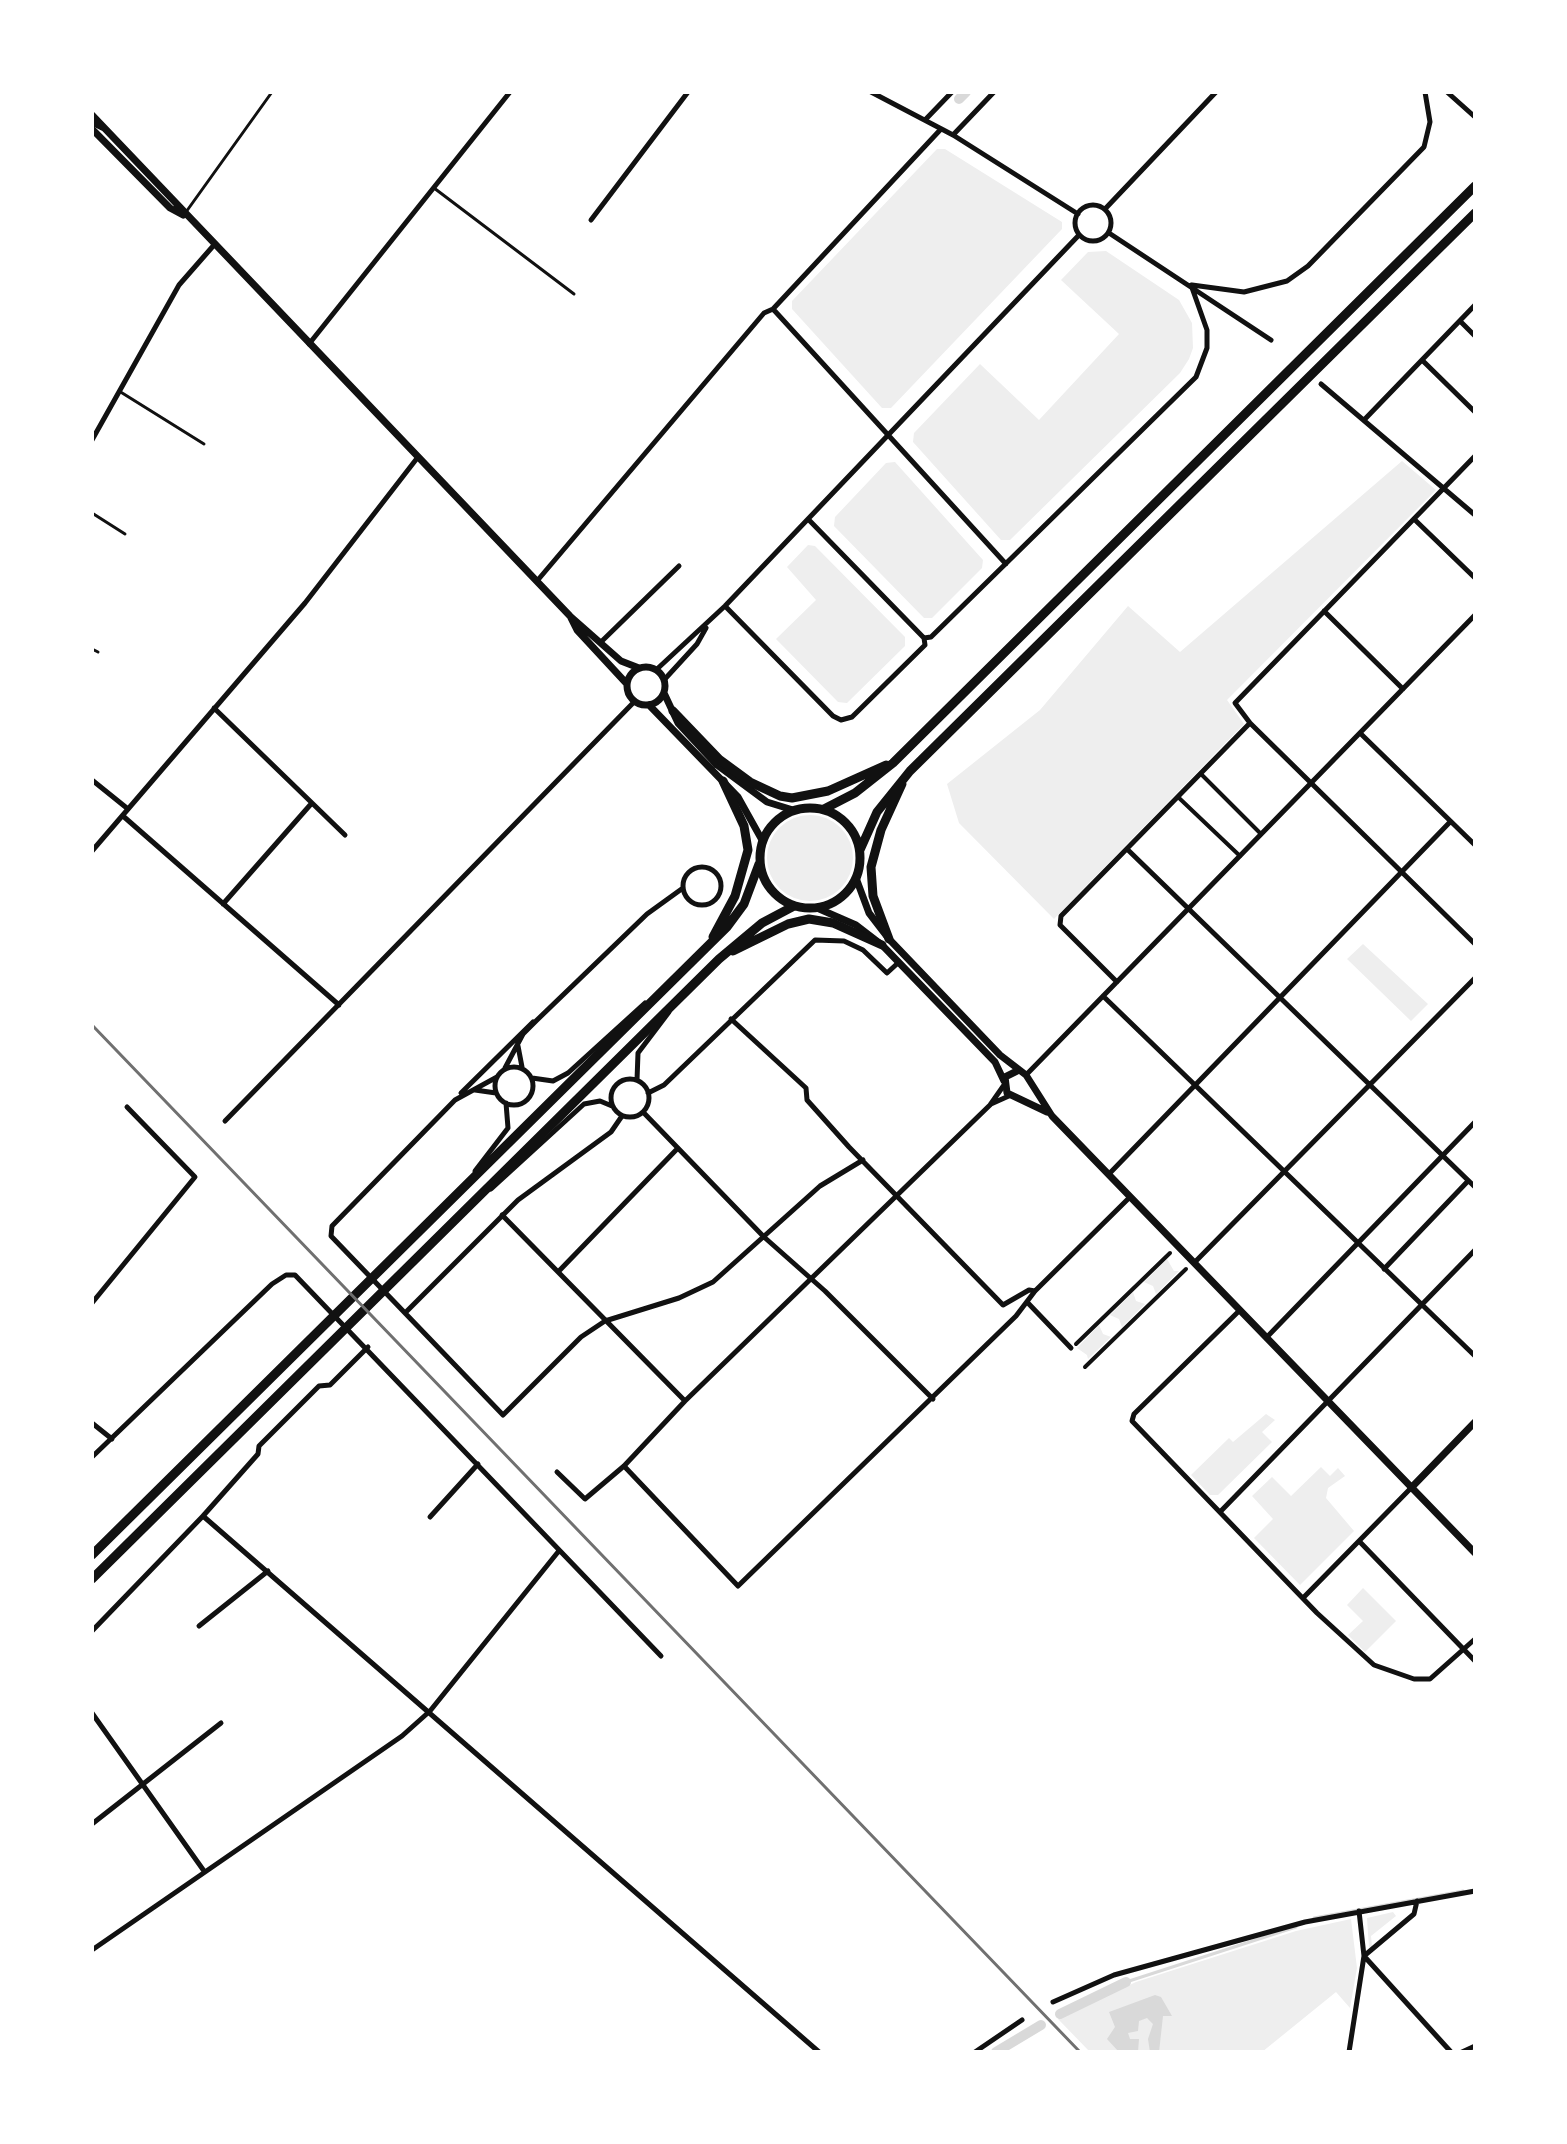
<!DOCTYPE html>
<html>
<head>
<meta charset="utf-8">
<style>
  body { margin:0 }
  #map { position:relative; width:1567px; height:2144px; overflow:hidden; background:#fff; font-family:Helvetica,sans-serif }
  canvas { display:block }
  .frame { position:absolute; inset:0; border:94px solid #fff; pointer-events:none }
</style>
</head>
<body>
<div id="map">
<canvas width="1567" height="2144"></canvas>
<div class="frame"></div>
</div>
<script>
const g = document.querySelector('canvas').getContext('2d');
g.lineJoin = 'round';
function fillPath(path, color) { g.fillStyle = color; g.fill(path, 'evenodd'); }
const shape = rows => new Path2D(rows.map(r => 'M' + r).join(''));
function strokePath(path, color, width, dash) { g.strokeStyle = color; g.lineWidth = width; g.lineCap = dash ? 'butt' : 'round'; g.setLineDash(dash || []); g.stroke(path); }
fillPath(shape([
  [937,149,945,149,1062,222,1062,229,891,408,882,408,792,309,792,301],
  [1106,251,1179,300,1192,323,1193,348,1189,359,1180,373,1010,540,1001,540,913,442,914,433,980,364,1039,420,1119,334,1061,280,1088,252],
  [1402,461,1436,490,1227,700,1244,724,1054,919,959,823,947,784,1040,710,1128,606,1180,652],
  [895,462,983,560,982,568,932,618,924,618,834,526,835,517,886,463],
  [808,545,815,546,905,637,905,646,847,703,838,702,776,639,816,600,787,567],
  '767 858a43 43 0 1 1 86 0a43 43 0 1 1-86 0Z',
  [1363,944,1428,1004,1411,1021,1347,959],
  [1167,1259,1174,1271,1179,1271,1156,1294,1153,1286,1144,1282],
  [1133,1292,1136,1301,1145,1304,1122,1327,1119,1319,1110,1315],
  [1099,1325,1103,1334,1111,1337,1088,1359,1087,1355,1077,1348],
  [1266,1414,1275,1420,1262,1432,1272,1442,1218,1495,1210,1495,1191,1475,1229,1438,1233,1442],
  [1321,1467,1330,1476,1338,1468,1345,1476,1328,1488,1326,1498,1354,1531,1300,1585,1254,1538,1273,1519,1252,1496,1272,1477,1291,1496],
  [1363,1588,1396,1621,1365,1652,1348,1635,1363,1621,1347,1605],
  [1393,1912,1396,1916,1371,1936,1372,1946,1369,1948,1367,1918],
  [1351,1919,1357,1968,1350,2008,1336,1992,1262,2052,1090,2052,1058,2019,1136,1982,1296,1931]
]), '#eee');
fillPath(shape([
  [1155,1995,1161,1997,1172,2016,1163,2016,1159,2052,1150,2052,1148,2039,1153,2024,1147,2018,1139,2021,1138,2031,1128,2033,1130,2039,1139,2039,1138,2052,1119,2052,1107,2039,1115,2027,1109,2012]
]), '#d9d9d9');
strokePath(shape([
  [1314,1918,1463,1891],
  [1126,1982,1296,1927]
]), '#d9d9d9', 3);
strokePath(shape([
  [959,99,966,92],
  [1060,2014,1126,1982],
  [996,2052,1041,2025]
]), '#d9d9d9', 10);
strokePath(shape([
  [434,188,574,294],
  [186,212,272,92],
  [119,391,204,444],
  [92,513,125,534],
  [92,649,98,652]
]), '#111', 3);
strokePath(shape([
  [1201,774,1261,834],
  [1178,797,1240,856],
  [1076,1344,1170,1253],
  [1085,1367,1186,1269]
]), '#111', 4);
strokePath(shape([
  [871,92,953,135,1078,214],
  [1447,92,1475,117],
  [925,120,952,92],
  [92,123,102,128],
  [953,135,994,92],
  '1075 223a18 18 0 1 1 36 0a18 18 0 1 1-36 0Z',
  [1105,209,1216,92],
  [591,220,688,92],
  [1109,233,1271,340],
  [1192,285,1244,292,1287,281,1308,266,1424,147,1430,122,1425,92],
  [773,309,1006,564],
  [1460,321,1475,336],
  [309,344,510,92],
  [1422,360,1475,412],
  [1321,384,1475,515],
  [1365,419,1475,305],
  [92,440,179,285,214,245],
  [1475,456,1235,703,1250,723,1475,944],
  [808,519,924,638],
  [1414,519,1475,578],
  [537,581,764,313,773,309,941,129],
  [725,606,833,716,841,720,852,717,925,645,924,638],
  [1324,611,1403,689],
  [924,638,931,637,1196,377,1207,348,1207,330,1191,285],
  [602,641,679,566],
  [656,670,725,606,1079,235],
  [664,680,697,644,706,628],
  [214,708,345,835],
  [1360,733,1475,845],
  [92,780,128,809],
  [123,816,339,1005],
  [1127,849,1475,1187],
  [92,851,305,603,418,457],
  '683 886a19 19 0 1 1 38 0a19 19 0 1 1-38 0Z',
  [223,904,311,804],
  [1117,982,1060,925,1061,916,1250,723],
  [1103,996,1475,1356],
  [731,1019,806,1088,807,1100,849,1147,1003,1305,1029,1290,1035,1291],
  [518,1046,522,1067],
  '495 1086a19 19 0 1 1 38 0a19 19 0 1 1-38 0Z',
  [505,1068,523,1034,537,1020,647,914,683,888],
  [1026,1075,1475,615],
  [497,1077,455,1100,332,1226,331,1236,503,1415,581,1337,605,1321,679,1298,713,1282,820,1186,863,1160],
  [532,1078,553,1081,568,1073,645,1003],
  '611 1098a19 19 0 1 1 38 0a19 19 0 1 1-38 0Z',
  [637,1080,638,1053,669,1012],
  [475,1090,496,1093],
  [461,1093,533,1022],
  [648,1093,664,1085,815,940,844,941,863,950,887,973,899,962],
  [991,1104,1011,1095],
  [643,1112,764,1237,825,1291,933,1399],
  [225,1121,634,702],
  [475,1171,508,1128,506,1103],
  [1109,1174,1450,822],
  [491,1189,584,1104,600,1101,612,1106],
  [502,1215,685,1401],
  [1194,1263,1475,978],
  [1384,1269,1468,1181],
  [558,1272,678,1148],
  [92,1303,195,1177,127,1107],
  [1028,1303,1071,1348],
  [1240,1310,1134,1414,1132,1421,1317,1613,1374,1665,1414,1679,1430,1679,1475,1639],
  [405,1313,518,1200,611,1132,622,1116],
  [1266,1338,1475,1122],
  [92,1423,112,1439],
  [92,1457,272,1284,286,1275,295,1275,661,1656],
  [624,1466,738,1586,1016,1316,1035,1291,1130,1197],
  [557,1472,585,1499,624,1466,685,1401,990,1105,1004,1085],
  [1220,1512,1475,1250],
  [203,1516,819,2052],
  [430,1517,478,1464],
  [1359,1541,1475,1661],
  [1303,1598,1411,1488],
  [199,1626,268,1571],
  [92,1631,203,1516,258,1454,259,1446,319,1386,330,1385,368,1347],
  [92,1713,204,1871],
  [92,1824,221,1723],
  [1417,1901,1414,1914,1364,1956,1451,2052],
  [92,1950,402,1736,430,1711,558,1552],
  [1053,2002,1114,1975,1305,1922,1475,1891],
  [975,2052,1022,2020],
  [1349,2052,1364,1956,1359,1911],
  [1462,2052,1475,2046]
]), '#111', 5);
strokePath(shape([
  [92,115,570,616,621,661,639,668],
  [92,129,170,208,183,215],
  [571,618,577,630,627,684],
  '627 686a19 19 0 1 1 38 0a19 19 0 1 1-38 0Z',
  [664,693,678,723,717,765,767,802,793,810],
  [649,705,738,797,762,840],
  [856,878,869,913,889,939,1000,1055,1026,1075,1052,1116,1475,1553],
  [817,908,856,925,882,945,995,1062,1004,1081],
  [1017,1071,1005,1077,1007,1093,1047,1112],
  [1411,1488,1475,1422]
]), '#111', 7);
strokePath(shape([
  [673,711,720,760,750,782,780,796,792,798,828,791,886,765],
  '760 858a50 50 0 1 1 100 0a50 50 0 1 1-100 0Z',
  [824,809,855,793,893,763,1475,186],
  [860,850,877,812,910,771,1475,213],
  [713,937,735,896,748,850,744,826,723,781],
  [889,939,873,896,871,867,881,830,902,784],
  [733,951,788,924,809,919,833,923,882,945],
  [92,1555,727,927,744,904,759,864],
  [92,1579,719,959,762,923,794,906]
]), '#111', 9);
strokePath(shape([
  [92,1025,1080,2052]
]), '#707070', 3);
</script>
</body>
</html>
